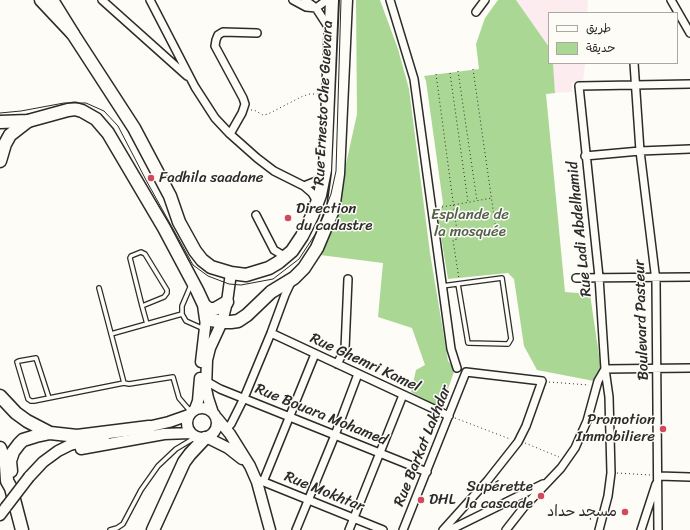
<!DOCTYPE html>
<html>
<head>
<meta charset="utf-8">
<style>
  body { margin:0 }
  #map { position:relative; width:690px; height:530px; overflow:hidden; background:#fdfcf7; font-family:Sriracha,"Playpen Sans Arabic",sans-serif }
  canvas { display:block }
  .legend { position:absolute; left:548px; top:12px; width:130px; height:52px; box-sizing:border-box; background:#fdfcf7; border:1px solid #a9a8a5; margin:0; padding:5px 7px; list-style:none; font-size:12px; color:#2b2b2b }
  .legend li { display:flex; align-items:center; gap:8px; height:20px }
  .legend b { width:20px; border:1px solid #a9a8a5 }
</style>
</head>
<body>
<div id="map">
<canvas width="690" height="530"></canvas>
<ul class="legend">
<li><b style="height:5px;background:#fdfcf7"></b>طريق</li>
<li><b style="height:11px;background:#abd795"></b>حديقة</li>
</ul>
</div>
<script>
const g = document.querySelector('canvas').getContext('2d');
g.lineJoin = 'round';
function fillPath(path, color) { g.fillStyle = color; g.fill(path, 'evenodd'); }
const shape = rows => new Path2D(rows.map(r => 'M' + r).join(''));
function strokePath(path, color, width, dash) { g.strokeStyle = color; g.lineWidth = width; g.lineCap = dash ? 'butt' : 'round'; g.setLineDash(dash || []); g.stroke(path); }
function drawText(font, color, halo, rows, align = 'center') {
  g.font = font + ' Sriracha,"Playpen Sans Arabic",sans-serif'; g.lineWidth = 3; g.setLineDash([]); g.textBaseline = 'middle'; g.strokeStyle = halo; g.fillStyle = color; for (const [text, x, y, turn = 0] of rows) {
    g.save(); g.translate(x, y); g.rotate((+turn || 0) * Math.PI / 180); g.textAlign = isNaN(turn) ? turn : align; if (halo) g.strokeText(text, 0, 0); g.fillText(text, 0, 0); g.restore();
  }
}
fillPath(shape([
  [516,0,588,0,587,13,549,13,549,47],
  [553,63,585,63,583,83,572,83,572,92,555,93]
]), '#fcecf0');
fillPath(shape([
  [356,0,380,0,398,49,409,89,430,253,448,361,455,369,441,409,411,392,416,370,425,365,412,328,378,317,383,263,320,255,335,224,341,198,346,164,357,114],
  [498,0,516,0,549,47,549,63,553,63,555,93,546,94,565,292,590,294,601,369,594,381,537,370,524,346,514,279,508,273,448,279,438,218,443,203,426,81,424,76,479,69,476,44,485,18]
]), '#abd795');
const service = shape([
  [191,285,182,306,182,314,186,321,204,329],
  [442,286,502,278,511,339,508,344,468,343,458,284],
  [99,288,124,383],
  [142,306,164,297,167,293,167,290,145,254,141,252,131,256,130,258,142,306,147,324],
  [111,334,182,314],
  [49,398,36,358,19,361,17,362,28,399,31,401,34,401,124,383,129,384,173,377,179,398,191,412],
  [110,530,117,528,123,524,141,490,158,466,176,449,196,437]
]);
const minor = shape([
  [102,0,187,76],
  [150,0,195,87,215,118,230,134,257,158,274,171,304,186],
  [293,0,306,7,316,8,327,0],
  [305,0,316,8,329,28],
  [390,0,414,79,451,349,457,368],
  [671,0,690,33],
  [476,12,485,0],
  [634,63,640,151,656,281,658,530],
  [230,134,242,113,245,104,243,98,215,46,216,40,218,35,223,32,257,33],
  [585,156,640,151,690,149],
  [316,203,316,200,312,193,304,186,324,178],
  [256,215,274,250,286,257],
  [576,278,690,277],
  [271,333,449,416],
  [337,364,345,349,348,279],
  [605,369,690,368],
  [206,381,220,389,427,472],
  [226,429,231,424,244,398,271,333,285,295,292,280],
  [658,476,690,477],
  [259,480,383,530],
  [263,482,315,354],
  [296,530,335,435,358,374],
  [349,530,403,395],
  [403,530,466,372,542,381,526,426,518,442,488,480,443,530],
  [450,530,543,484],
  [506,530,524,507,561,468,575,448,587,421,598,381,605,369],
  [599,530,608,496,611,473,609,397,605,369,599,277,579,86,690,84],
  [641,530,656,484]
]);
const secondary = shape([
  [201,362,206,319],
  '187 423a15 15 0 1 1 30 0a15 15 0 1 1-30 0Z',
  [195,409,198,401,200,378],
  [213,413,208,398,206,389,207,360,210,348,222,322,227,302,231,273],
  [217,418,230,434,250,466,257,482,270,530],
  [143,428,169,422,189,415],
  [208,438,228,448,242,459],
  [81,449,164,434,190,433],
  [29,477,43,462,58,451,70,445,104,437],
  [0,515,6,507]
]);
const primary = shape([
  [41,0,73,34,134,128,170,196,179,222,195,251,202,260,211,267,231,273,246,275,269,268,279,262,292,251,302,236,312,216,320,195,325,170,332,0],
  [0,122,28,121,68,110,75,109,82,111,96,119,108,133,164,228,197,290,204,305,206,319,222,322,231,322,238,321,247,315,271,292,294,278,304,268,317,248,333,210,338,174,346,0],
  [204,305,209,309,215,309,227,302]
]);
const trunk = shape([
  [52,0,73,34],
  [0,161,5,144,10,135,28,121],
  [0,396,16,413,27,421,50,433,77,436,149,427],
  [0,448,6,465,7,481,11,488,22,530],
  [11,471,10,461,13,452,19,444,23,440,36,436,50,433],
  [153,530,184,462,190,454,205,438]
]);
strokePath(service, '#2b2b2b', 6);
strokePath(minor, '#2b2b2b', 10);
strokePath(secondary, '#2b2b2b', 13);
strokePath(primary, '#2b2b2b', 15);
strokePath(trunk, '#2b2b2b', 15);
strokePath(shape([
  [473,69,496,230],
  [458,71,477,201],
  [450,73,468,202],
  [436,74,458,239,453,240,459,279],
  [251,110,254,110,263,115,268,114,303,96,310,94,320,94],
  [442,207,492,198],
  [549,382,589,385],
  [455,418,510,439],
  [525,443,559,457],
  [617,473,650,475]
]), '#2b2b2b', 1, [1, 3]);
strokePath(service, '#fdfcf7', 3.5);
strokePath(minor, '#fdfcf7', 7);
strokePath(secondary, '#fdfcf7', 10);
strokePath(primary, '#fdfcf7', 12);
strokePath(trunk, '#fdfcf7', 12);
strokePath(shape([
  [0,113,21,111,64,103,86,103,104,111,118,126,146,180,193,265,208,276,229,284,241,285,273,279,299,259,316,233,331,194,336,171,341,0]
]), '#2b2b2b', 1);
const secondaryBridge = shape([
  [6,507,29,477]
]);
strokePath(secondaryBridge, '#2b2b2b', 13, []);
strokePath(secondaryBridge, '#fdfcf7', 10);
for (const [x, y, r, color] of [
  [151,178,4,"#d1495b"],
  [288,218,4,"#d1495b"],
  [663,429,4,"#d1495b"],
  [541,496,4,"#d1495b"],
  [421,500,4,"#d1495b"],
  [625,512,4,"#d1495b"]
]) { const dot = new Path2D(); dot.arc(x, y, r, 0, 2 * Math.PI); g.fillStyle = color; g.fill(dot); strokePath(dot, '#fdfcf7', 1.5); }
drawText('15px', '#2b2b2b', '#fdfcf7', [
  ["Rue Ernesto Che Guevara",324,103,-87],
  ["Rue Ladi Abdelhamid",580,229,-96],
  ["Boulevard Pasteur",642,320,-92],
  ["Rue Ghemri Kamel",365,363,25],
  ["Rue Bouara Mohamed",321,415,22],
  ["Rue Barkat Lakhdar",423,446,-68],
  ["Rue Mokhtar",324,492,22]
]);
drawText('15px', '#2b2b2b', '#fdfcf7', [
  ["Fadhila saadane",159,178],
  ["Direction",296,209],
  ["du cadastre",296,226],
  ["Promotion",655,420,"right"],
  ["Immobiliere",655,437,"right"],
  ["Supérette",533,487,"right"],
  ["la cascade",533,504,"right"],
  ["DHL",429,500],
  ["مسجد حداد",617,512,"right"]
], 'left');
drawText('15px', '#515f4b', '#fdfcf7', [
  ["Esplande de",470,215],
  ["la mosquée",470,232]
]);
</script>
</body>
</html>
